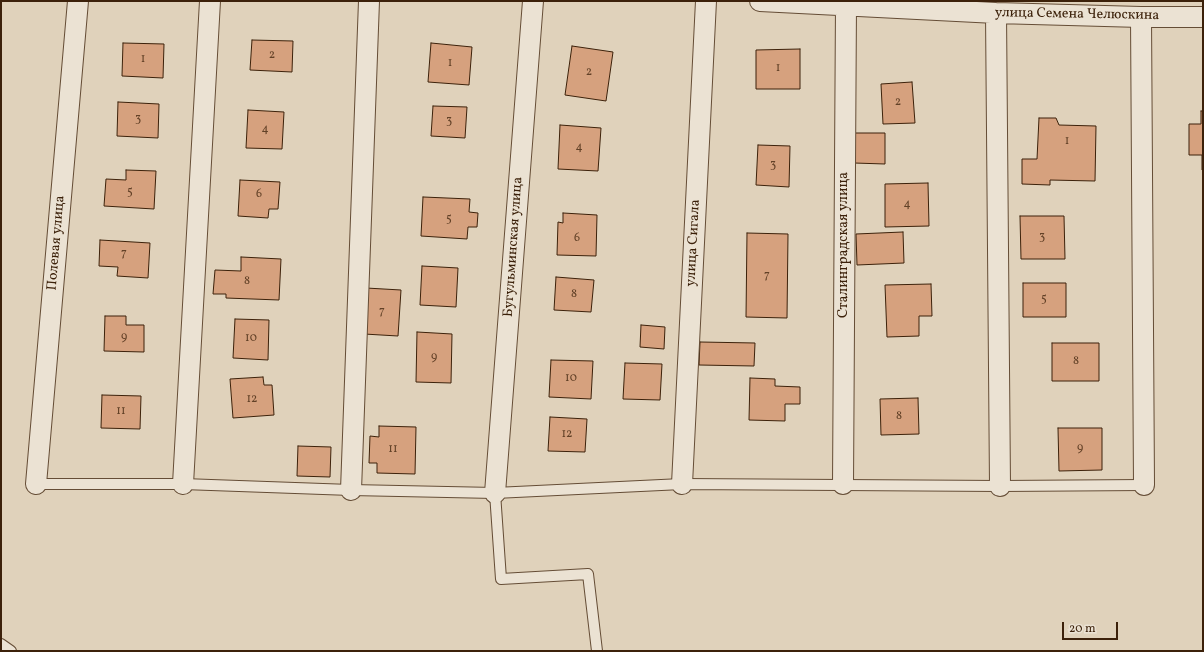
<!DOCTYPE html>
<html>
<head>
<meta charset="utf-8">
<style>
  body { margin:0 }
  #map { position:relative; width:1204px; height:652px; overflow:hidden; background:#e0d2bb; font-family:Vollkorn,serif }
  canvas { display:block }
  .frame { position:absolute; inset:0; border:2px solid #3c210a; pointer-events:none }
  .scale { position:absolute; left:1062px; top:622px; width:56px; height:18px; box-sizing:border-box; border:2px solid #3c210a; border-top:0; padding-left:5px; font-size:12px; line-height:14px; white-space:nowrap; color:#3c210a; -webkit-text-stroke:3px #ebe2d3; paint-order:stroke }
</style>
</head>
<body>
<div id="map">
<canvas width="1204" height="652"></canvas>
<div class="frame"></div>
<div class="scale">20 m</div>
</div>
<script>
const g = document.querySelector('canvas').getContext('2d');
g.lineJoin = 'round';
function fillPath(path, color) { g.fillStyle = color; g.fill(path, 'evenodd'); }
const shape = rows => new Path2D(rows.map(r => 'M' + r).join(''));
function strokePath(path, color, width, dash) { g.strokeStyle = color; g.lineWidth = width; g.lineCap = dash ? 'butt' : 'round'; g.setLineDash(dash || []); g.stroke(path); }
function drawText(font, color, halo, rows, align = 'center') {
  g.font = font + ' Vollkorn,serif'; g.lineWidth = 3; g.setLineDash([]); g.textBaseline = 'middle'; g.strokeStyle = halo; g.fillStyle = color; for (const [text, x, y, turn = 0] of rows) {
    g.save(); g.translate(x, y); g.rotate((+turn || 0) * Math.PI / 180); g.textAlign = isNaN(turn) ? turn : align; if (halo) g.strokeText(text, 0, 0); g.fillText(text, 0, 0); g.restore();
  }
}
const building = shape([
  [252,40,293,41,292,72,250,70,252,40],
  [123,43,164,44,163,78,122,76,123,43],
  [431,43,472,47,469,85,428,82,431,43],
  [572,46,613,52,606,101,565,95,572,46],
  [800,49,800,89,756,89,756,50,800,49],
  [912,82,915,123,883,124,881,84,912,82],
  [118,102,159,104,158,138,117,136,118,102],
  [433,106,467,107,465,138,431,136,433,106],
  [248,110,284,112,282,149,246,148,248,110],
  [1201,111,1203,111,1203,170,1202,170,1202,155,1189,155,1189,124,1201,124,1201,111],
  [1039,118,1056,118,1059,125,1096,126,1095,181,1050,180,1050,185,1022,184,1022,159,1037,159,1039,118],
  [560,125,601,128,598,171,558,169,560,125],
  [855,133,885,133,885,164,854,163,855,133],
  [758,145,790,146,789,187,756,185,758,145],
  [126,170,156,171,154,209,104,206,106,179,126,180,126,170],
  [240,180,280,182,278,209,269,209,268,218,238,216,240,180],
  [928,183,929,226,885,227,885,184,928,183],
  [423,197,470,199,469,212,478,213,477,227,468,227,467,239,421,236,423,197],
  [563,213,597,215,596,256,557,255,558,222,563,223,563,213],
  [1020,216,1064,216,1065,259,1021,259,1020,216],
  [903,232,904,263,857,265,856,234,903,232],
  [747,233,788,234,787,318,746,317,747,233],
  [100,240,150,243,148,278,117,276,118,267,99,266,100,240],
  [241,257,281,259,279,300,226,298,226,294,213,294,215,270,241,271,241,257],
  [422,266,458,268,456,307,420,305,422,266],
  [556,277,594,280,591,312,554,310,556,277],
  [1023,283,1066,283,1066,317,1023,317,1023,283],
  [931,284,932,316,919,316,919,336,887,337,885,285,931,284],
  [366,288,401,290,398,336,364,334,366,288],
  [105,316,126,316,126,325,144,325,144,352,104,351,105,316],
  [235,319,269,320,268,360,233,358,235,319],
  [641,325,665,327,664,349,640,347,641,325],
  [417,332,452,334,451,383,416,382,417,332],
  [700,342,755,343,754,366,699,365,700,342],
  [1052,343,1099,343,1099,381,1052,381,1052,343],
  [551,360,593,361,591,399,549,397,551,360],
  [625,363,662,364,660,400,623,399,625,363],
  [263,377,264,385,272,385,274,415,233,418,230,379,263,377],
  [750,378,775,379,775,386,800,387,800,404,785,404,785,421,749,420,750,378],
  [102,395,141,396,140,429,101,428,102,395],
  [918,398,919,434,881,435,880,399,918,398],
  [550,417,587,419,585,452,548,451,550,417],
  [379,426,416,427,415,474,377,473,377,463,369,463,370,436,379,437,379,426],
  [1058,428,1102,428,1102,470,1059,471,1058,428],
  [298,446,331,447,330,477,297,476,298,446]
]);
fillPath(building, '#d6a17e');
strokePath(building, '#3c210a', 1);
const lane = shape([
  [36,484,183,484,351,490,495,493,682,484,1000,486,1144,485],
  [495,493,501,579,588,574,597,651],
  [1,644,11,651]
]);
const street = shape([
  [760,1,996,13,1141,17,1203,17],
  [996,13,1000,486],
  [1141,17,1144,485],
  [36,484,78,1],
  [183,484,210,1],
  [682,484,706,1],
  [843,484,846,5],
  [351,490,369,1],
  [495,493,533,1]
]);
strokePath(lane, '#654d36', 12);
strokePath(street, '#654d36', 22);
strokePath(lane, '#ebe2d3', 10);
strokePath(street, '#ebe2d3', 20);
drawText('12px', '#624127', null, [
  ["2",272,56],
  ["1",143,60],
  ["1",450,64],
  ["1",778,69],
  ["2",589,73],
  ["2",898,103],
  ["3",138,120],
  ["3",449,122],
  ["4",265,130],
  ["1",1067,142],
  ["4",579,148],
  ["3",773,166],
  ["5",130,193],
  ["6",259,195],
  ["4",907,205],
  ["5",449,220],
  ["3",1042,238],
  ["6",577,239],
  ["7",124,254],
  ["7",767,276],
  ["8",247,282],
  ["8",574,295],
  ["5",1044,300],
  ["7",382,312],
  ["9",124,338],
  ["10",251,339],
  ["9",434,358],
  ["8",1076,362],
  ["10",571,379],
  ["12",252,400],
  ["11",121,412],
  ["8",899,417],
  ["12",567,435],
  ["9",1080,449],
  ["11",393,450]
]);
drawText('14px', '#3c210a', '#ebe2d3', [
  ["улица Семена Челюскина",1077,15,1],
  ["Полевая улица",57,243,-85],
  ["улица Сигала",694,243,-87],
  ["Сталинградская улица",844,245,-90],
  ["Бугульминская улица",514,247,-86]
]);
</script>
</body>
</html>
